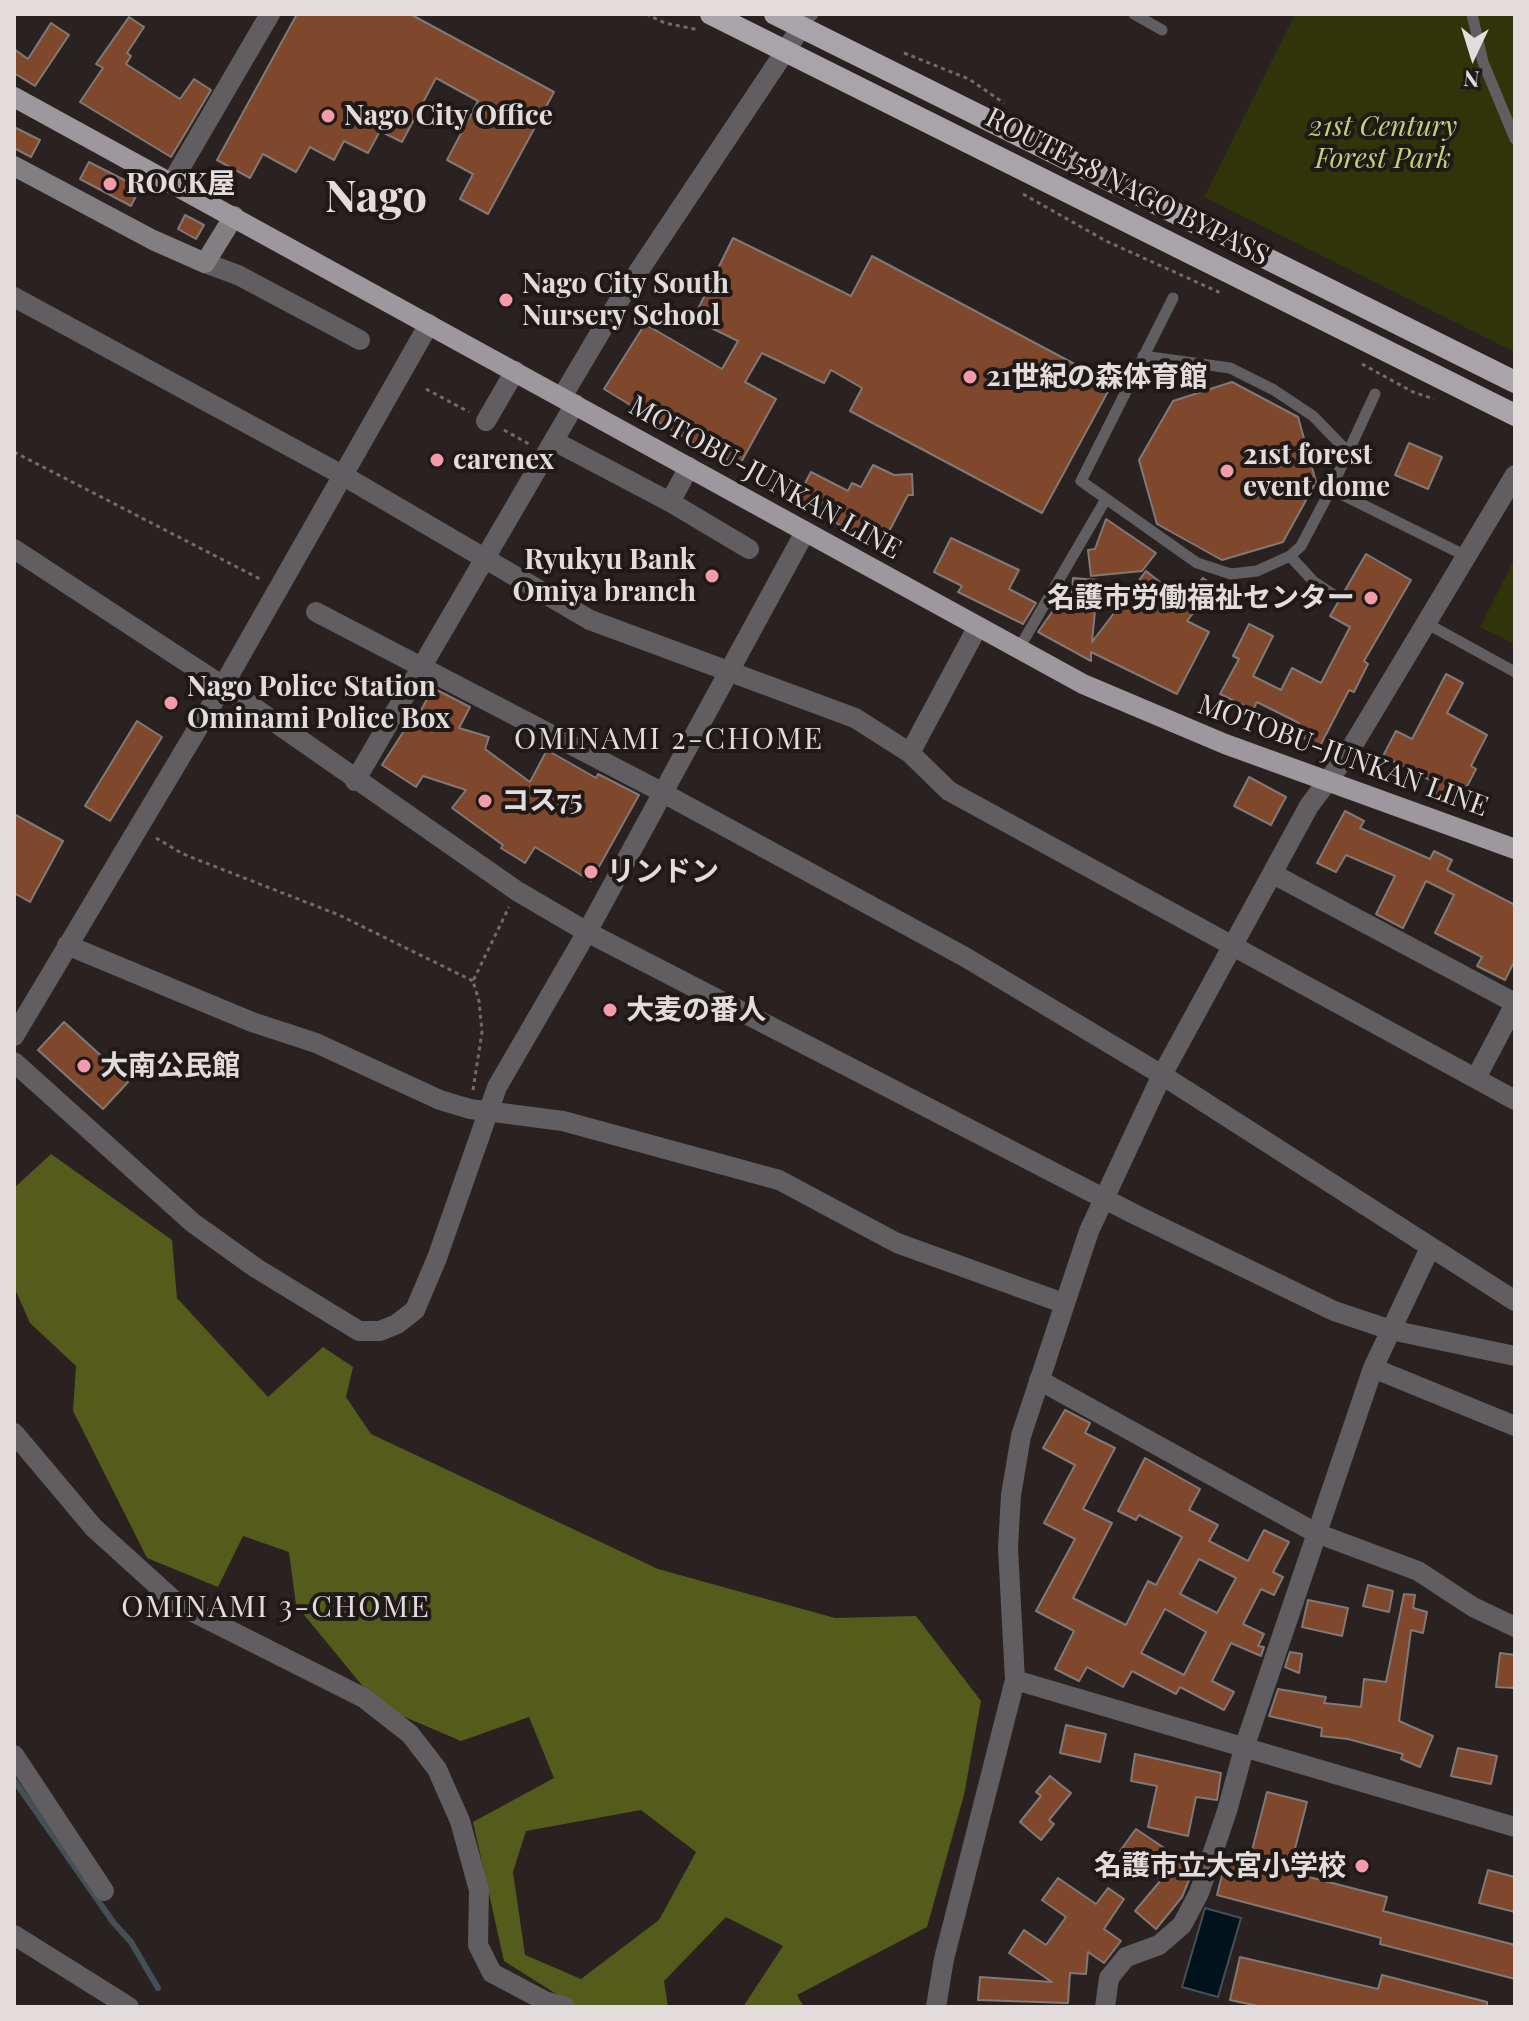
<!DOCTYPE html>
<html>
<head>
<meta charset="utf-8">
<style>
  body { margin:0 }
  #map { position:relative; width:1529px; height:2021px; overflow:hidden; background:#292220; font-family:"Playfair Display",serif }
  canvas { display:block }
  .frame { position:absolute; inset:0; border:16px solid #e2dddc; pointer-events:none }
  .north { position:absolute; left:1433px; top:16px; width:80px; height:80px; -webkit-text-stroke:6px #1f1917; paint-order:stroke; rotate:184deg; font-size:22px; font-weight:700; line-height:32px; text-align:center; color:#e2dddc }
  .north::after { content:''; display:block; margin:auto; width:28px; height:36px; background:#e2dddc; clip-path:polygon(50% 0,100% 100%,50% 72%,0 100%) }
</style>
</head>
<body>
<div id="map">
<canvas width="1529" height="2021"></canvas>
<div class="frame"></div>
<div class="north">N</div>
</div>
<script>
const g = document.querySelector('canvas').getContext('2d');
g.lineJoin = 'round';
function fillPath(path, color) { g.fillStyle = color; g.fill(path, 'evenodd'); }
const shape = rows => new Path2D(rows.map(r => 'M' + r).join(''));
function strokePath(path, color, width, dash) { g.strokeStyle = color; g.lineWidth = width; g.lineCap = dash ? 'butt' : 'round'; g.setLineDash(dash || []); g.stroke(path); }
function drawText(font, color, halo, rows, align = 'center') {
  g.font = font + ' "Playfair Display","Noto Sans JP",serif'; g.lineWidth = 8; g.setLineDash([]); g.textBaseline = 'middle'; g.strokeStyle = halo; g.fillStyle = color; for (const [text, x, y, turn = 0] of rows) {
    g.save(); g.translate(x, y); g.rotate((+turn || 0) * Math.PI / 180); g.textAlign = isNaN(turn) ? turn : align; if (halo) g.strokeText(text, 0, 0); g.fillText(text, 0, 0); g.restore();
  }
}
fillPath(shape([
  [1295,14,1515,14,1515,352,1204,197],
  [1515,558,1515,644,1480,627]
]), '#2f3409');
fillPath(shape([
  [51,1154,172,1240,177,1298,268,1397,323,1347,353,1367,346,1397,371,1434,658,1569,835,1618,916,1616,981,1701,964,1795,927,1927,797,1995,804,2007,743,2007,783,1946,726,1917,664,1981,668,2007,577,2007,504,1961,473,1822,554,1778,529,1717,461,1741,379,1706,296,1605,289,1552,243,1536,218,1587,147,1558,73,1411,76,1366,30,1323,14,1287,14,1188],
  [641,1810,696,1852,659,1920,581,1979,525,1955,513,1872,526,1831]
]), '#545c1c');
const water = shape([
  [1205,1908,1241,1918,1218,1997,1182,1987,1205,1908]
]);
fillPath(water, '#00131d');
strokePath(water, '#445056', 2);
strokePath(shape([
  [14,1780,113,1922,131,1942,158,1988]
]), '#445056', 6);
const building = shape([
  [297,14,410,14,554,92,488,214,460,199,473,174,447,160,478,101,436,78,402,142,380,131,368,153,344,141,334,160,310,147,296,172,263,154,250,178,217,160,297,14],
  [129,17,144,27,127,53,131,56,126,64,180,99,194,79,211,90,171,157,80,102,103,68,96,64,129,17],
  [51,23,69,35,35,86,14,73,14,49,28,59,51,23],
  [14,127,40,140,31,157,14,148,14,127],
  [89,162,140,188,131,206,80,179,89,162],
  [185,215,204,225,196,239,178,229,185,215],
  [733,238,851,296,872,256,1112,384,1042,513,850,411,862,388,831,370,824,383,762,353,745,382,776,399,739,466,708,448,706,451,604,389,645,324,722,369,738,341,693,319,733,238],
  [1232,382,1298,417,1316,482,1283,542,1222,560,1157,524,1139,460,1173,401,1232,382],
  [1409,443,1442,457,1428,489,1395,475,1409,443],
  [873,465,894,475,912,474,913,495,908,495,883,543,855,528,852,532,796,500,811,472,848,491,852,483,861,487,873,465],
  [1106,519,1156,553,1142,571,1091,576,1088,550,1095,549,1106,519],
  [951,538,1019,570,1009,589,1036,603,1023,624,958,592,962,586,934,572,951,538],
  [1366,554,1411,580,1364,661,1368,664,1354,692,1349,690,1320,746,1293,733,1299,723,1257,702,1253,710,1220,694,1239,659,1233,656,1249,624,1273,636,1253,676,1281,690,1292,668,1321,683,1350,627,1330,616,1366,554],
  [1146,571,1184,601,1203,578,1214,586,1187,621,1209,632,1177,694,1091,652,1091,661,1038,632,1062,598,1071,602,1073,578,1098,580,1092,642,1146,571],
  [1446,674,1463,683,1447,713,1487,735,1471,766,1476,769,1458,804,1428,789,1432,781,1383,756,1396,731,1412,739,1446,674],
  [433,688,470,707,459,728,489,737,485,749,530,782,547,750,596,778,598,774,639,795,591,881,535,847,525,863,501,848,503,845,452,808,466,790,423,776,416,787,382,765,409,723,413,725,433,688],
  [137,721,162,737,110,821,85,806,137,721],
  [1249,777,1286,797,1271,825,1234,806,1249,777],
  [1345,811,1364,821,1360,828,1430,859,1434,851,1452,860,1447,870,1515,905,1515,960,1505,980,1477,966,1482,957,1435,933,1454,895,1426,881,1403,928,1376,914,1395,876,1346,855,1336,872,1317,863,1345,811],
  [14,814,63,841,30,902,14,893,14,814],
  [64,1022,129,1081,103,1109,38,1050,64,1022],
  [1065,1410,1090,1423,1085,1433,1115,1448,1083,1509,1112,1523,1073,1598,1126,1625,1148,1581,1156,1585,1182,1537,1139,1515,1136,1520,1118,1511,1145,1458,1200,1489,1189,1510,1218,1525,1209,1541,1248,1561,1264,1530,1289,1542,1273,1572,1283,1577,1274,1595,1261,1589,1243,1624,1264,1634,1258,1646,1264,1647,1261,1656,1231,1643,1212,1681,1234,1692,1224,1710,1180,1687,1176,1694,1132,1671,1123,1687,1087,1667,1079,1681,1055,1669,1074,1631,1036,1611,1075,1539,1044,1523,1075,1465,1043,1448,1065,1410],
  [1199,1559,1236,1578,1217,1613,1180,1594,1199,1559],
  [1165,1609,1206,1632,1184,1675,1141,1653,1165,1609],
  [1368,1585,1393,1591,1389,1612,1363,1606,1368,1585],
  [1404,1594,1415,1595,1413,1608,1427,1612,1423,1633,1411,1630,1399,1721,1433,1736,1420,1767,1401,1759,1403,1754,1348,1739,1321,1736,1322,1728,1269,1716,1278,1689,1326,1697,1324,1703,1361,1707,1364,1679,1386,1682,1404,1594],
  [1308,1600,1348,1608,1342,1636,1302,1627,1308,1600],
  [1290,1652,1302,1654,1299,1673,1285,1667,1290,1652],
  [1500,1653,1515,1655,1515,1688,1496,1687,1500,1653],
  [1066,1725,1106,1734,1100,1762,1060,1753,1066,1725],
  [1458,1748,1497,1756,1491,1784,1451,1776,1458,1748],
  [1135,1754,1221,1773,1217,1800,1196,1797,1188,1836,1148,1827,1157,1786,1131,1781,1135,1754],
  [1050,1776,1071,1793,1049,1820,1054,1824,1041,1840,1020,1822,1041,1796,1036,1792,1050,1776],
  [1267,1792,1307,1802,1289,1872,1387,1897,1383,1911,1515,1945,1515,1979,1380,1944,1381,1938,1217,1895,1227,1856,1249,1862,1267,1792],
  [1136,1829,1194,1868,1182,1897,1156,1929,1135,1911,1161,1880,1120,1851,1136,1829],
  [1488,1870,1515,1877,1515,1912,1479,1903,1488,1870],
  [1058,1878,1096,1904,1108,1888,1124,1899,1104,1929,1121,1941,1104,1963,1088,1952,1086,1974,1070,1973,1068,2003,978,2000,980,1977,1052,1982,1009,1953,1024,1930,1046,1945,1066,1917,1042,1900,1058,1878],
  [1240,1957,1378,1989,1382,1975,1487,2002,1487,2007,1263,2007,1230,2000,1240,1957]
]);
fillPath(building, '#7f472b');
strokePath(building, '#807975', 2);
strokePath(shape([
  [646,14,665,23,699,30],
  [904,53,969,79,1004,103],
  [1023,194,1106,241,1223,294],
  [1362,364,1413,392,1434,399],
  [426,389,469,412],
  [504,430,529,444],
  [14,452,262,580],
  [156,838,183,854,339,915,473,981],
  [473,1090,482,1032,479,1001,473,981,509,907]
]), '#716b6a', 3, [4, 4]);
strokePath(shape([
  [1134,14,1162,30],
  [1472,14,1483,62,1515,139],
  [802,26,813,14],
  [1173,298,1081,481,1197,563,1231,574,1257,571,1290,556,1301,546,1331,489,1375,394],
  [1143,356,1230,368,1274,390,1313,416,1349,453],
  [1331,489,1466,556],
  [1290,556,1313,581,1334,595],
  [1426,623,1515,672],
  [1018,650,1106,499]
]), '#605e60', 11);
strokePath(shape([
  [205,263,238,275,360,340],
  [14,297,344,476,590,620,855,718,910,753,949,791,1515,1100],
  [486,421,515,371],
  [554,441,670,502,749,549],
  [670,502,689,467],
  [316,612,654,788,965,957,1162,1075,1515,1301],
  [910,753,977,628],
  [355,781,575,404],
  [1273,874,1515,1003],
  [67,945,252,1022,316,1043,440,1100,470,1109,563,1121,779,1180,897,1243,1063,1303],
  [1476,1078,1515,1004],
  [1373,1368,1515,1426],
  [1039,1380,1316,1533,1418,1571,1473,1607,1515,1627],
  [14,1433,94,1528,179,1605,364,1698,410,1734,437,1769,460,1821,479,1890,478,1945,492,1973,545,2001,565,2007],
  [14,1755,104,1891],
  [1105,2007,1109,1978,1126,1957,1159,1945,1182,1925,1199,1893,1227,1811,1245,1745,1373,1368,1430,1248]
]), '#605e60', 20);
strokePath(shape([
  [172,182,270,14],
  [562,397,620,299,802,26],
  [14,549,223,686,517,891,587,932,1136,1215,1334,1311,1391,1330,1515,1356],
  [14,1036,223,686,429,324],
  [14,1062,193,1223,256,1268,359,1331,380,1331,397,1324,415,1310,437,1258,497,1087,587,932,805,532],
  [1015,1680,1515,1827],
  [14,1935,129,2007],
  [936,2007,944,1959,1015,1680,1008,1548,1011,1495,1021,1436,1089,1231,1162,1075,1309,806,1347,755,1515,475]
]), '#605e60', 20);
strokePath(shape([
  [14,166,153,240,205,263,234,216]
]), '#827f83', 20);
strokePath(shape([
  [14,97,1083,684,1225,744,1515,849]
]), '#9c989d', 20);
strokePath(shape([
  [711,14,1515,415],
  [775,14,1515,382]
]), '#a8a4a9', 22);
for (const [x, y, r, color] of [
  [328,116,8,"#f39aab"],
  [110,184,8,"#f39aab"],
  [506,300,8,"#f39aab"],
  [970,377,8,"#f39aab"],
  [437,460,8,"#f39aab"],
  [1227,471,8,"#f39aab"],
  [712,576,8,"#f39aab"],
  [1371,598,8,"#f39aab"],
  [171,703,8,"#f39aab"],
  [485,801,8,"#f39aab"],
  [591,872,8,"#f39aab"],
  [610,1010,8,"#f39aab"],
  [84,1066,8,"#f39aab"],
  [1362,1866,8,"#f39aab"]
]) { const dot = new Path2D(); dot.arc(x, y, r, 0, 2 * Math.PI); g.fillStyle = color; g.fill(dot); strokePath(dot, '#1f1917', 3); }
drawText('bold 28px', '#e2dddc', '#1f1917', [
  ["Nago City Office",344,116],
  ["ROCK屋",126,184],
  ["Nago City South",522,284],
  ["Nursery School",522,316],
  ["21世紀の森体育館",986,377],
  ["21st forest",1243,455],
  ["event dome",1243,487],
  ["carenex",453,460],
  ["Ryukyu Bank",696,560,"right"],
  ["Omiya branch",696,592,"right"],
  ["名護市労働福祉センター",1355,598,"right"],
  ["Nago Police Station",187,687],
  ["Ominami Police Box",187,719],
  ["コス75",501,801],
  ["リンドン",607,872],
  ["大麦の番人",626,1010],
  ["大南公民館",100,1066],
  ["名護市立大宮小学校",1346,1866,"right"]
], 'left');
drawText('italic 28px', '#c3d176', '#1f1917', [
  ["21st Century",1383,127],
  ["Forest Park",1383,159]
]);
drawText('28px', '#e2dddc', '#1f1917', [
  ["ROUTE 58 NAGO BYPASS",1127,187,27],
  ["MOTOBU-JUNKAN LINE",765,478,29],
  ["MOTOBU-JUNKAN LINE",1343,756,20]
]);
g.letterSpacing = '2px';
drawText('30px', '#e2dddc', '#1f1917', [
  ["OMINAMI 2-CHOME",669,740],
  ["OMINAMI 3-CHOME",276,1608]
]);
g.letterSpacing = '0px';
drawText('bold 44px', '#e2dddc', '#1f1917', [
  ["Nago",376,198]
]);
</script>
</body>
</html>
